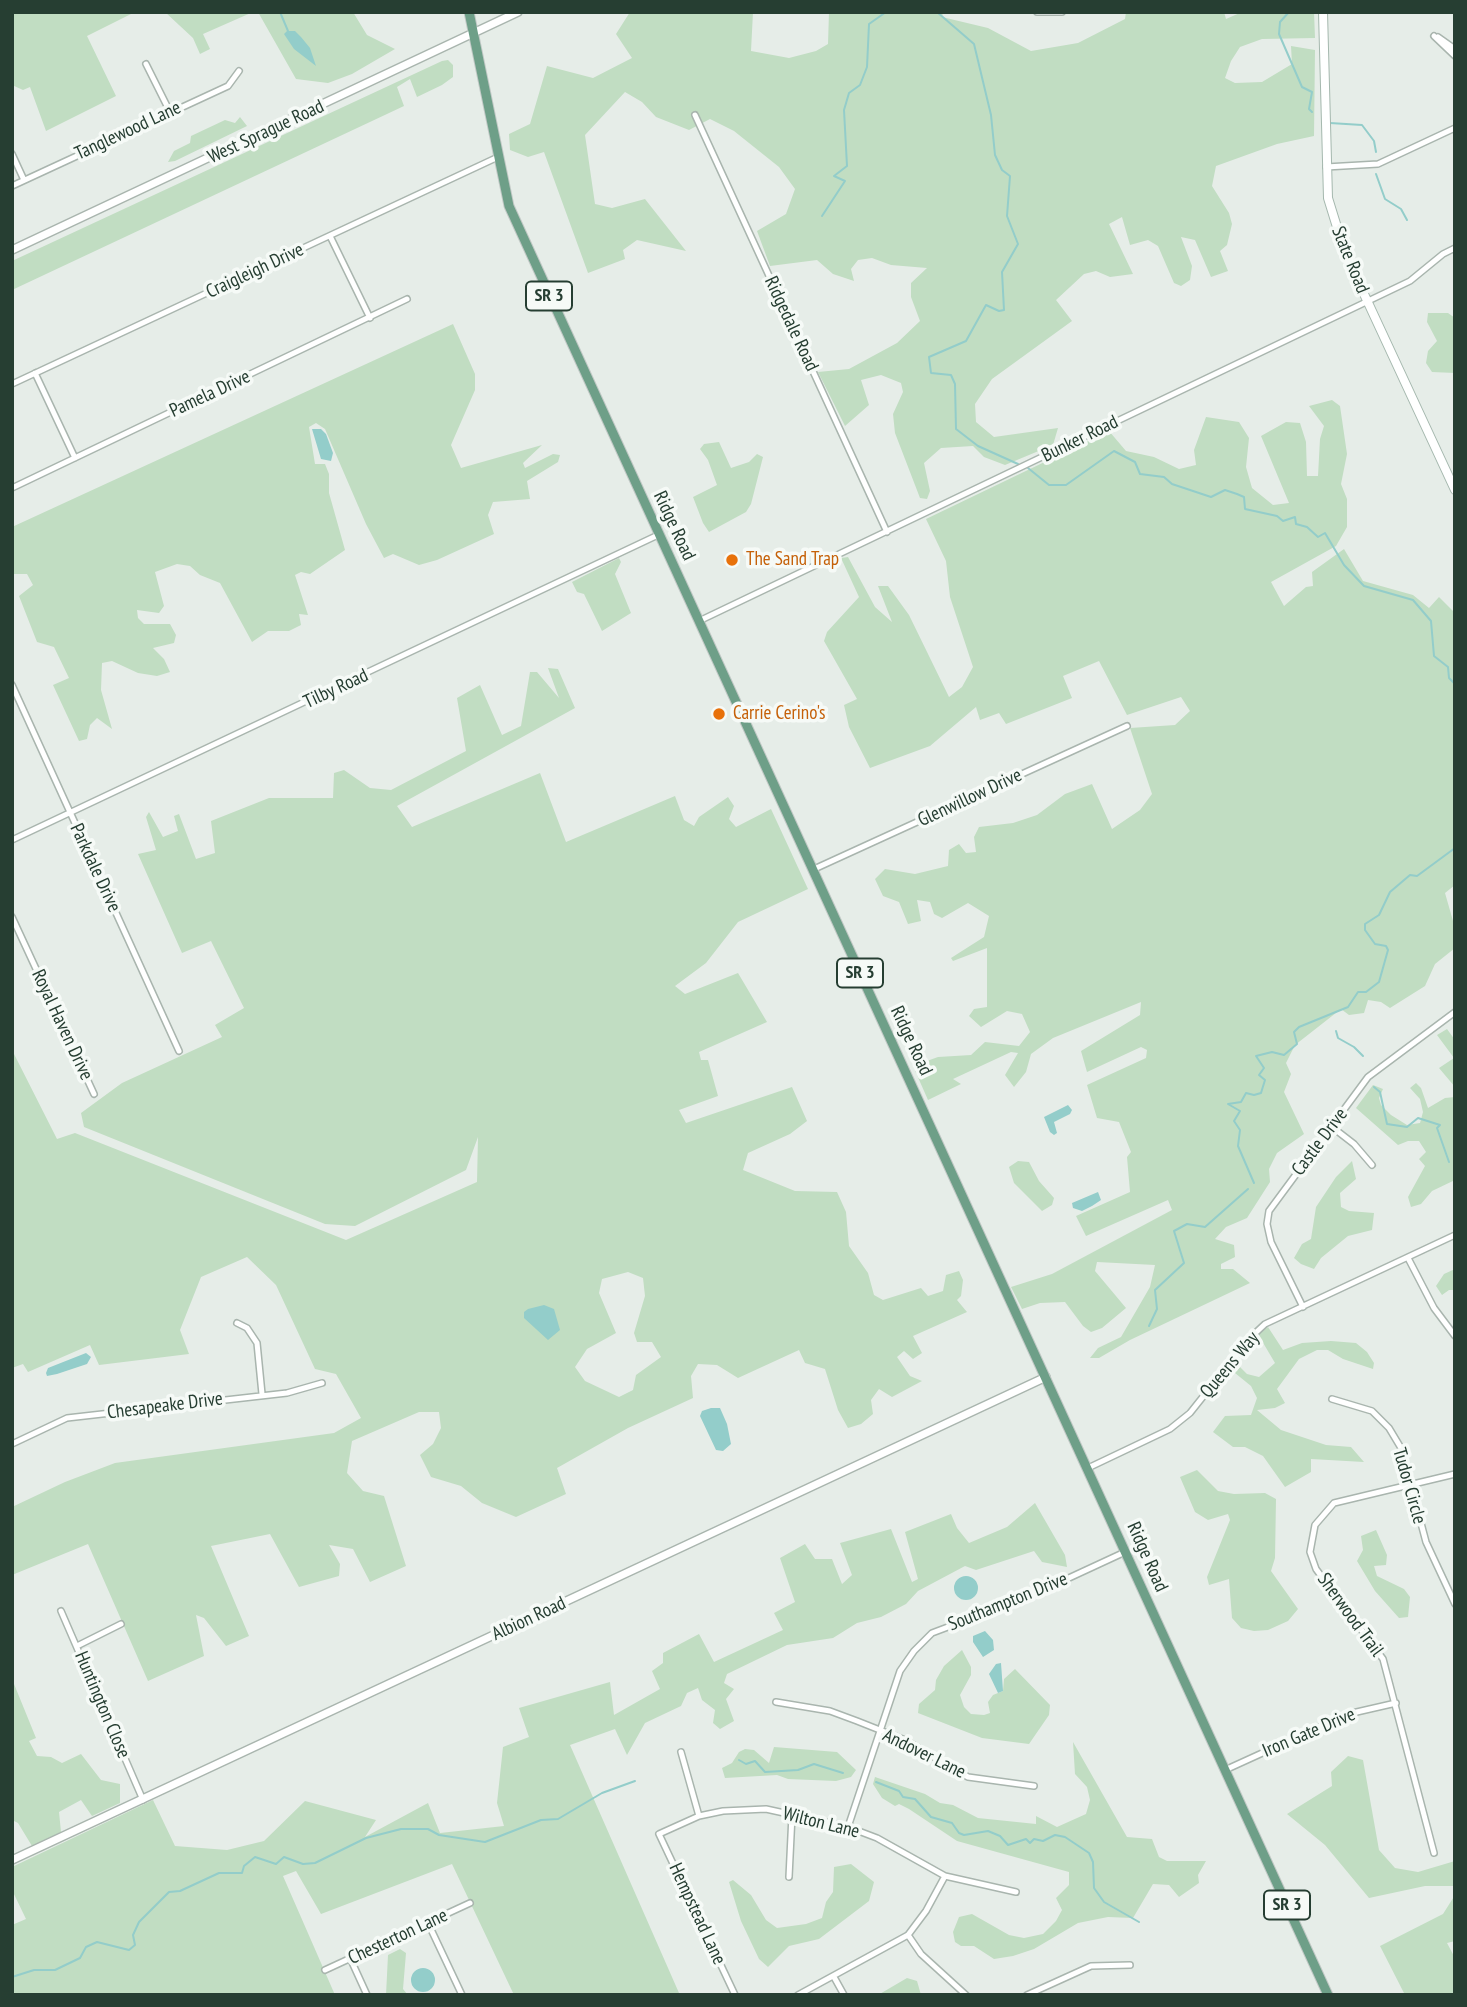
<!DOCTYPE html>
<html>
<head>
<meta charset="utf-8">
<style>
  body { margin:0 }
  #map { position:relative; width:1467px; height:2007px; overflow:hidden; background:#e6ede8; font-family:"PT Sans Narrow",sans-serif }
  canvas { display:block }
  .frame { position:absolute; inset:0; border:14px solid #263e32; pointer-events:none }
</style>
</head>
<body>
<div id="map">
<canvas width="1467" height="2007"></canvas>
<div class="frame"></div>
</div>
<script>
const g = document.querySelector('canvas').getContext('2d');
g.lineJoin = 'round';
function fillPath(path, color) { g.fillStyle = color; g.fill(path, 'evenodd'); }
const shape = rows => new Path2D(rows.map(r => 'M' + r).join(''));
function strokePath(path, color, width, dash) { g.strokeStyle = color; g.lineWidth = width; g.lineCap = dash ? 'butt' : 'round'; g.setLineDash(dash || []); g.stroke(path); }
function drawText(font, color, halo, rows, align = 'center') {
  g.font = font + ' "PT Sans Narrow",sans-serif'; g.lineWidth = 7; g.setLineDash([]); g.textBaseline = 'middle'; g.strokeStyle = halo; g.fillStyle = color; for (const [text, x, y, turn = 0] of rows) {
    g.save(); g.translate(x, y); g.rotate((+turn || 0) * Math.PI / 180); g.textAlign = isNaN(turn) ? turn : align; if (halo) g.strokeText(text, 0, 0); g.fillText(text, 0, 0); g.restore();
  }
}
fillPath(shape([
  [12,12,135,12,87,36,116,96,46,131,30,87,23,90,12,85],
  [165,12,253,12,203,34,210,49,200,54,193,38],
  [258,12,353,12,367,35,395,49,352,74,328,83,296,79],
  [630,12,753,12,751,51,789,58,816,51,828,44,829,12,943,12,942,17,988,28,1031,51,1078,43,1125,19,1126,12,1224,12,1226,19,1242,12,1314,12,1315,38,1262,39,1240,47,1231,61,1225,78,1235,83,1262,82,1292,64,1291,46,1315,50,1314,136,1277,144,1216,166,1212,186,1229,213,1232,224,1227,245,1220,251,1228,271,1211,277,1195,240,1181,237,1192,266,1190,280,1181,286,1174,283,1158,246,1148,240,1130,245,1122,217,1109,224,1133,274,1110,277,1096,271,1084,274,1056,300,1072,321,992,379,975,404,976,422,994,437,1058,428,1053,445,1005,465,984,457,973,446,941,448,924,463,930,491,927,499,920,498,895,433,893,414,903,392,901,383,881,375,861,380,869,405,845,426,818,372,849,369,897,343,920,321,911,297,911,283,927,268,891,265,872,258,858,260,851,269,854,281,833,274,817,260,770,266,757,231,786,214,795,189,779,167,734,131,710,119,689,130,656,117,642,102,625,92,585,135,595,204,612,208,645,199,686,251,637,240,623,250,625,259,588,273,544,152,528,157,510,150,509,134,530,124,547,66,593,78,632,58,616,34],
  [448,60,453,65,453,77,442,85,417,97,410,79,397,87,404,106,12,290,12,261,442,61],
  [240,117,247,126,175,161,168,162,174,151,190,143,191,136,225,120,235,123],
  [1428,313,1448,313,1455,318,1455,373,1432,372,1426,363,1428,351,1437,341,1427,322],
  [453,324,475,374,475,390,451,445,461,468,542,445,523,463,525,468,553,454,560,455,558,462,527,481,530,499,493,502,488,515,494,534,437,560,419,565,393,554,384,558,366,524,325,429,316,423,309,427,315,464,325,464,329,474,329,493,345,550,310,574,301,572,295,575,308,615,299,614,301,625,289,631,268,631,252,642,220,583,200,575,190,566,177,564,155,572,164,606,159,613,137,610,138,618,144,624,170,624,176,635,174,643,153,648,164,659,170,672,157,676,138,673,112,661,102,663,101,690,112,729,97,718,90,725,87,739,79,741,53,685,69,678,54,647,37,642,19,596,33,585,27,574,12,574,12,527],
  [1332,400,1340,406,1347,454,1341,484,1347,499,1347,527,1336,546,1271,582,1284,606,1306,587,1313,586,1312,572,1344,549,1363,581,1413,595,1429,608,1439,597,1455,613,1455,885,1445,893,1455,928,1455,948,1435,964,1425,986,1390,1008,1381,1002,1368,1000,1364,1013,1349,1015,1341,1009,1295,1045,1286,1063,1291,1074,1284,1092,1304,1134,1277,1153,1269,1169,1270,1182,1247,1218,1226,1227,1215,1239,1234,1245,1235,1257,1221,1264,1221,1269,1233,1269,1250,1283,1130,1340,1099,1358,1090,1358,1098,1348,1121,1337,1150,1287,1155,1265,1097,1262,1095,1271,1126,1308,1102,1328,1091,1332,1083,1326,1065,1302,1040,1303,1022,1309,1011,1287,1052,1274,1172,1210,1168,1200,1086,1236,1076,1216,1130,1192,1127,1157,1131,1152,1119,1122,1097,1118,1087,1085,1146,1058,1147,1050,1141,1047,1087,1072,1081,1051,1140,1015,1141,1002,1053,1038,1031,1054,1026,1072,1014,1087,1005,1075,1018,1053,1011,1052,953,1079,961,1084,928,1100,913,1066,938,1057,971,1055,985,1042,1019,1046,1030,1032,1022,1014,1007,1011,981,1027,969,1016,974,1009,987,1007,987,948,953,961,951,958,984,937,989,916,968,903,942,918,934,914,930,902,917,900,921,921,908,924,899,902,883,896,875,879,885,869,915,874,948,866,949,850,959,844,966,853,976,852,974,837,979,827,1013,823,1037,815,1065,794,1092,784,1112,829,1140,810,1152,794,1130,728,1175,725,1190,711,1181,697,1127,715,1099,661,1063,676,1072,698,1006,724,999,713,980,720,976,707,930,746,870,768,849,727,844,705,857,699,824,641,827,632,859,597,841,558,848,557,875,607,892,622,878,586,888,586,909,615,949,697,962,687,973,667,950,597,946,561,926,519,1109,431,1126,451,1154,457,1179,469,1196,465,1194,450,1206,417,1239,422,1249,438,1246,467,1252,488,1273,505,1289,503,1261,436,1286,422,1300,423,1306,442,1307,476,1318,476,1320,439,1324,426,1309,406],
  [719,442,731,468,749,462,757,454,763,457,751,504,746,512,709,532,703,523,693,497,717,485,708,460,700,449,704,444],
  [619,558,621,562,615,574,631,613,602,631,584,594,577,592,572,582],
  [548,668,558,669,575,708,397,806,412,827,540,773,566,842,675,796,684,820,694,826,699,817,728,797,734,806,729,819,736,827,771,809,808,889,738,922,706,963,675,986,685,994,738,973,767,1022,699,1052,701,1060,708,1060,718,1096,679,1110,686,1123,792,1087,807,1121,790,1134,748,1153,743,1170,795,1191,837,1192,846,1212,849,1246,868,1273,874,1295,883,1300,921,1288,928,1296,943,1291,946,1275,959,1271,963,1280,961,1296,957,1300,967,1312,913,1336,922,1353,913,1359,904,1351,897,1357,910,1376,922,1381,892,1397,879,1389,871,1400,873,1414,861,1424,848,1428,838,1410,825,1369,805,1363,799,1350,738,1378,717,1365,698,1364,691,1376,693,1398,628,1428,557,1468,566,1494,516,1517,482,1503,461,1486,431,1477,420,1455,433,1444,441,1428,439,1412,419,1412,352,1441,347,1473,363,1491,384,1496,406,1566,370,1582,353,1549,329,1545,340,1564,339,1576,299,1587,270,1534,211,1546,249,1636,226,1646,204,1618,196,1615,204,1656,148,1681,88,1544,12,1575,12,1507,65,1482,115,1463,334,1433,361,1418,336,1374,315,1369,276,1285,247,1257,201,1277,180,1330,189,1354,99,1365,90,1345,28,1372,23,1364,12,1368,12,1050,57,1139,75,1133,346,1240,477,1182,478,1137,466,1170,355,1226,325,1224,84,1127,81,1113,122,1083,222,1037,215,1025,244,1008,211,941,182,953,138,854,156,850,146,817,149,812,163,837,178,831,174,816,179,814,196,859,215,853,211,821,269,798,333,798,334,773,344,770,370,788,391,790,466,751,457,698,480,685,502,735,521,726,530,672,537,672,559,698],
  [628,1272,643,1278,645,1296,634,1333,637,1342,652,1342,661,1357,636,1375,633,1390,619,1397,585,1381,575,1367,587,1349,616,1333,599,1293,602,1279],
  [1447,1029,1455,1040,1455,1087,1439,1068,1454,1058,1437,1035],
  [1416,1083,1421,1088,1428,1108,1445,1098,1455,1097,1455,1180,1432,1191,1421,1204,1411,1207,1408,1197,1425,1166,1419,1159,1426,1152,1419,1141,1408,1141,1398,1145,1356,1108,1373,1085,1383,1089,1379,1098,1381,1105,1391,1115,1407,1125,1420,1123,1423,1112,1420,1099,1410,1088],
  [1018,1161,1029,1162,1039,1181,1054,1198,1052,1205,1042,1211,1014,1183,1009,1167],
  [1352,1161,1356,1179,1340,1193,1341,1207,1349,1211,1374,1213,1372,1230,1348,1236,1321,1258,1314,1269,1301,1264,1294,1258,1302,1244,1311,1239,1316,1207,1336,1177],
  [1455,1269,1455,1290,1449,1290,1442,1295,1436,1286,1444,1274],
  [1268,1327,1283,1350,1302,1343,1331,1341,1356,1343,1367,1352,1374,1363,1373,1369,1343,1359,1328,1350,1317,1350,1299,1359,1277,1389,1285,1403,1275,1408,1257,1410,1281,1430,1326,1445,1351,1447,1364,1462,1311,1459,1311,1472,1285,1487,1263,1456,1245,1447,1233,1447,1213,1432,1225,1416,1251,1415,1257,1398,1251,1386,1235,1373,1240,1367,1247,1374,1259,1377,1275,1363,1262,1341,1255,1337],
  [1197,1470,1218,1491,1234,1494,1265,1493,1276,1499,1275,1558,1271,1571,1298,1609,1288,1621,1268,1630,1254,1631,1241,1628,1232,1618,1229,1579,1209,1585,1207,1577,1230,1520,1228,1514,1208,1520,1195,1512,1180,1477],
  [1035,1503,1065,1555,1067,1567,1042,1562,1034,1551,976,1570,965,1566,918,1591,906,1604,881,1617,857,1623,833,1638,787,1645,727,1674,724,1683,734,1689,726,1699,734,1721,720,1729,713,1723,715,1710,702,1700,698,1688,687,1693,681,1706,645,1723,627,1755,615,1729,570,1745,679,1993,514,1995,452,1864,321,1914,296,1871,283,1876,335,1995,12,1995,12,1925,26,1919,12,1890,12,1867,153,1800,175,1846,227,1850,264,1841,305,1801,376,1820,365,1837,428,1803,440,1833,504,1826,497,1803,503,1747,529,1737,519,1708,610,1682,614,1715,660,1689,652,1671,663,1663,663,1653,699,1634,714,1662,783,1630,774,1613,795,1602,780,1558,805,1544,815,1559,832,1559,842,1584,852,1575,840,1543,891,1529,912,1582,918,1579,905,1532,951,1514,957,1528,969,1543,1007,1527],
  [1376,1530,1387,1555,1386,1565,1374,1566,1377,1576,1404,1589,1410,1597,1408,1617,1399,1618,1375,1591,1357,1561,1363,1550,1361,1536],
  [962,1650,971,1667,971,1675,960,1695,964,1707,971,1714,984,1715,990,1713,988,1702,993,1695,1003,1691,1004,1679,1015,1669,1050,1705,1049,1715,1029,1744,982,1738,918,1713,919,1704,935,1690,936,1680,944,1666],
  [12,1679,36,1738,29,1741,37,1756,51,1757,62,1763,81,1754,101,1780,120,1784,120,1803,92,1816,81,1800,59,1812,61,1832,32,1846,18,1823,12,1820],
  [1073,1742,1127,1837,1152,1839,1159,1857,1167,1861,1206,1861,1198,1875,1199,1883,1179,1897,1169,1885,1153,1884,1133,1918,1108,1917,1078,1923,1034,1949,1013,1956,994,1959,974,1946,961,1946,955,1942,953,1932,959,1917,972,1914,1009,1935,1024,1938,1043,1934,1056,1921,1062,1910,1056,1898,1069,1885,1069,1872,957,1841,909,1809,899,1804,895,1806,882,1798,873,1784,875,1777,925,1794,940,1803,953,1805,978,1818,1036,1824,1036,1816,1057,1827,1086,1814,1090,1800,1087,1787,1075,1774],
  [774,1747,837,1752,856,1770,851,1777,836,1781,788,1779,777,1775,725,1778,722,1768,732,1763,739,1752,745,1749,754,1750,769,1763],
  [1348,1756,1363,1760,1379,1850,1395,1868,1418,1872,1455,1861,1455,1886,1425,1886,1369,1898,1325,1845,1287,1814,1332,1786,1331,1772],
  [851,1864,874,1882,869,1901,819,1939,789,1946,768,1967,759,1959,741,1921,729,1882,733,1880,751,1895,766,1920,777,1928,806,1924,822,1918,826,1902,833,1892,834,1867],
  [1455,1895,1455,1941,1447,1943,1455,1958,1455,1995,1405,1995,1380,1946,1443,1914],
  [400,1949,406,1953,403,1989,408,1995,386,1995,388,1955],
  [907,1978,917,1981,921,1995,878,1995]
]), '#c1ddc2');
fillPath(shape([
  [287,31,295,31,301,37,310,48,316,66,294,49,284,34],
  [312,429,321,429,326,434,333,453,331,461,321,459],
  [1068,1105,1072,1110,1070,1114,1054,1122,1057,1133,1054,1135,1050,1132,1044,1117],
  [1098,1192,1101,1200,1092,1206,1082,1211,1073,1208,1072,1203],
  [544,1305,554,1309,560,1330,548,1340,524,1318,524,1312,528,1309],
  [86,1353,91,1357,87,1364,57,1374,47,1376,46,1373,48,1368],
  [711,1408,720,1408,727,1424,731,1444,723,1451,716,1450,700,1416,702,1411],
  '954 1588a12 12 0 1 1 24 0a12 12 0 1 1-24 0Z',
  [985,1631,993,1640,994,1650,983,1657,973,1642,973,1636],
  [1001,1663,1003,1691,998,1693,989,1674,996,1664],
  '411 1980a12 12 0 1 1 24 0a12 12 0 1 1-24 0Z'
]), '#93cdca');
strokePath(shape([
  [280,12,288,31],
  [937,12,974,44,991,115,995,155,1002,170,1010,176,1007,216,1018,244,1002,272,1004,310,999,311,986,305,966,341,929,357,931,373,951,375,955,384,956,429,978,446,1018,464],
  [1289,12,1280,22,1279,34,1302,87,1312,92,1309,109,1312,112],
  [1330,123,1362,125,1374,141,1376,152],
  [1376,174,1385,199,1401,209,1407,220],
  [822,216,845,181,834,176,847,166,844,110,849,93,860,85,867,67,869,24,886,12],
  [1028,468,1049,485,1066,485,1114,451,1135,462,1140,474,1164,477,1172,484,1211,497,1225,490,1237,494,1244,497,1245,509,1277,516,1283,521,1295,517,1296,524,1307,527,1318,537,1325,533,1344,565,1364,586,1413,600,1431,621,1434,656,1448,667,1449,678,1455,684],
  [1336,1031,1338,1038,1354,1047,1363,1056],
  [1374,1087,1380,1092,1387,1124,1407,1127,1418,1118,1440,1125,1437,1128,1449,1162],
  [1254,1183,1238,1146,1240,1130,1234,1121,1240,1111,1228,1104,1241,1102,1246,1093,1254,1095,1261,1093,1265,1080,1259,1075,1264,1068,1256,1056,1272,1052,1284,1055,1297,1044,1294,1032,1299,1027,1348,1007,1358,992,1366,992,1379,982,1388,950,1386,946,1375,944,1365,930,1365,924,1379,915,1390,892,1410,875,1417,876,1455,848],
  [1149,1326,1157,1309,1155,1290,1184,1263,1174,1231,1187,1224,1205,1227,1248,1189],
  [739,1760,746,1764,755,1761,765,1772,798,1770,814,1764,843,1773],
  [876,1782,899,1791,903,1797,915,1799,931,1817,952,1823,959,1833,964,1835,988,1831,1000,1836,1008,1845,1026,1839,1030,1843,1034,1839,1043,1841,1055,1835,1065,1837,1089,1853,1093,1862,1094,1888,1104,1902,1139,1922],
  [12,1977,34,1970,55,1970,80,1958,86,1947,97,1942,129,1950,135,1945,133,1935,139,1922,169,1892,180,1891,219,1873,242,1873,244,1866,255,1857,276,1864,284,1857,303,1864,315,1863,366,1838,401,1829,428,1829,439,1835,485,1842,541,1820,558,1819,602,1793,635,1781]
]), '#93cdca', 2);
const minor = shape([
  [1037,12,1062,12],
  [1434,36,1455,56],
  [1438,37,1455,49],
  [146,64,170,112],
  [695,115,887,532],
  [12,154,24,180],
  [1326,167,1378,164,1455,128],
  [12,186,228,86,239,71],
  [330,236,370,318],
  [35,373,75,458],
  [12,384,498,157],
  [12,488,407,299],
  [699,621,1410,281,1443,254,1455,248],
  [12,685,179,1051],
  [12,840,658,535],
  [812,870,1127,726],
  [12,917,94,1094],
  [1332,1127,1354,1144,1372,1165],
  [1408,1258,1434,1308,1455,1336],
  [1303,1307,1271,1242,1267,1224,1269,1211,1368,1077,1455,1012],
  [237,1323,247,1328,257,1343,262,1394],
  [1332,1399,1372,1411,1389,1428,1401,1448,1426,1542,1455,1604],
  [12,1444,67,1418,287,1393,322,1383],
  [1088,1468,1170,1429,1190,1413,1249,1339,1265,1324,1455,1235],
  [61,1611,143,1800],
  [77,1646,121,1624],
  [776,1702,830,1711,857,1721,905,1740,968,1777,1034,1786],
  [681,1752,699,1816],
  [1225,1770,1348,1714,1396,1703],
  [848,1827,900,1671,914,1651,932,1633,1030,1596,1125,1552],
  [1434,1853,1383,1659,1316,1569,1310,1552,1315,1525,1334,1503,1455,1474],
  [789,1877,792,1815],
  [428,1923,462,1995],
  [908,1935,921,1954,966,1995],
  [351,1960,367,1995],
  [325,1970,470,1903],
  [834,1977,844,1995],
  [735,1995,659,1834,699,1816,723,1811,766,1809,848,1827,877,1838,945,1876,1016,1892],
  [798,1995,908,1935,926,1911,945,1876],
  [1027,1995,1091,1966,1130,1965]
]);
const tertiary = shape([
  [12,250,518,12],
  [12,1860,1046,1377]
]);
const secondary = shape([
  [1323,12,1328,198,1345,253,1455,490]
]);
const primary = shape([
  [469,12,509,206,1328,1995]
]);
strokePath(minor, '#a9b5ae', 8);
strokePath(tertiary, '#a9b5ae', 10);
strokePath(secondary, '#a5b8ae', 10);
strokePath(primary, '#c2c9c6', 11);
strokePath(minor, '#fff', 5);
strokePath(tertiary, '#fff', 7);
strokePath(secondary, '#fff', 8);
strokePath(primary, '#6e9f88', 9);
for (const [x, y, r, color] of [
  [732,560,7,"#e8710a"],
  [719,714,7,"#e8710a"]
]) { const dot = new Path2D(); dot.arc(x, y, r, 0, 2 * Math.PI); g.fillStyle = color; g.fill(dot); strokePath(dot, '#f6faf7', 2.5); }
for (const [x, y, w] of [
  [549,296,46],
  [860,973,46],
  [1287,1905,46]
]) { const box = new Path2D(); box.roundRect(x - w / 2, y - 14.5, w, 29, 5); g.fillStyle = '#f6faf7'; g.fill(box); strokePath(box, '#263e32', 2); }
drawText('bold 18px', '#263e32', null, [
  ["SR 3",549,296],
  ["SR 3",860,973],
  ["SR 3",1287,1905]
]);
drawText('19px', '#263e32', '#f6faf7', [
  ["Tanglewood Lane",128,131,-25],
  ["West Sprague Road",266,132,-25],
  ["State Road",1350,260,68],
  ["Craigleigh Drive",255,271,-25],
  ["Ridgedale Road",791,324,65],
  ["Pamela Drive",210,394,-25],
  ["Bunker Road",1080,439,-26],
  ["Ridge Road",674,526,65],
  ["Tilby Road",336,689,-25],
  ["Glenwillow Drive",970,798,-25],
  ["Parkdale Drive",95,868,65],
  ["Royal Haven Drive",62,1025,65],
  ["Ridge Road",911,1041,65],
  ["Castle Drive",1320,1142,-53],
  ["Queens Way",1230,1365,-50],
  ["Chesapeake Drive",165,1406,-7],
  ["Tudor Circle",1409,1486,74],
  ["Ridge Road",1147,1557,66],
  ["Southampton Drive",1008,1602,-22],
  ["Sherwood Trail",1350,1615,54],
  ["Albion Road",529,1619,-25],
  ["Huntington Close",102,1705,67],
  ["Iron Gate Drive",1309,1733,-23],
  ["Andover Lane",924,1754,26],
  ["Wilton Lane",821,1823,14],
  ["Hempstead Lane",697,1914,65],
  ["Chesterton Lane",398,1937,-25]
]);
drawText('19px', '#c56008', '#f6faf7', [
  ["The Sand Trap",746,560],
  ["Carrie Cerino's",733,714]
], 'left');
</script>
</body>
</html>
